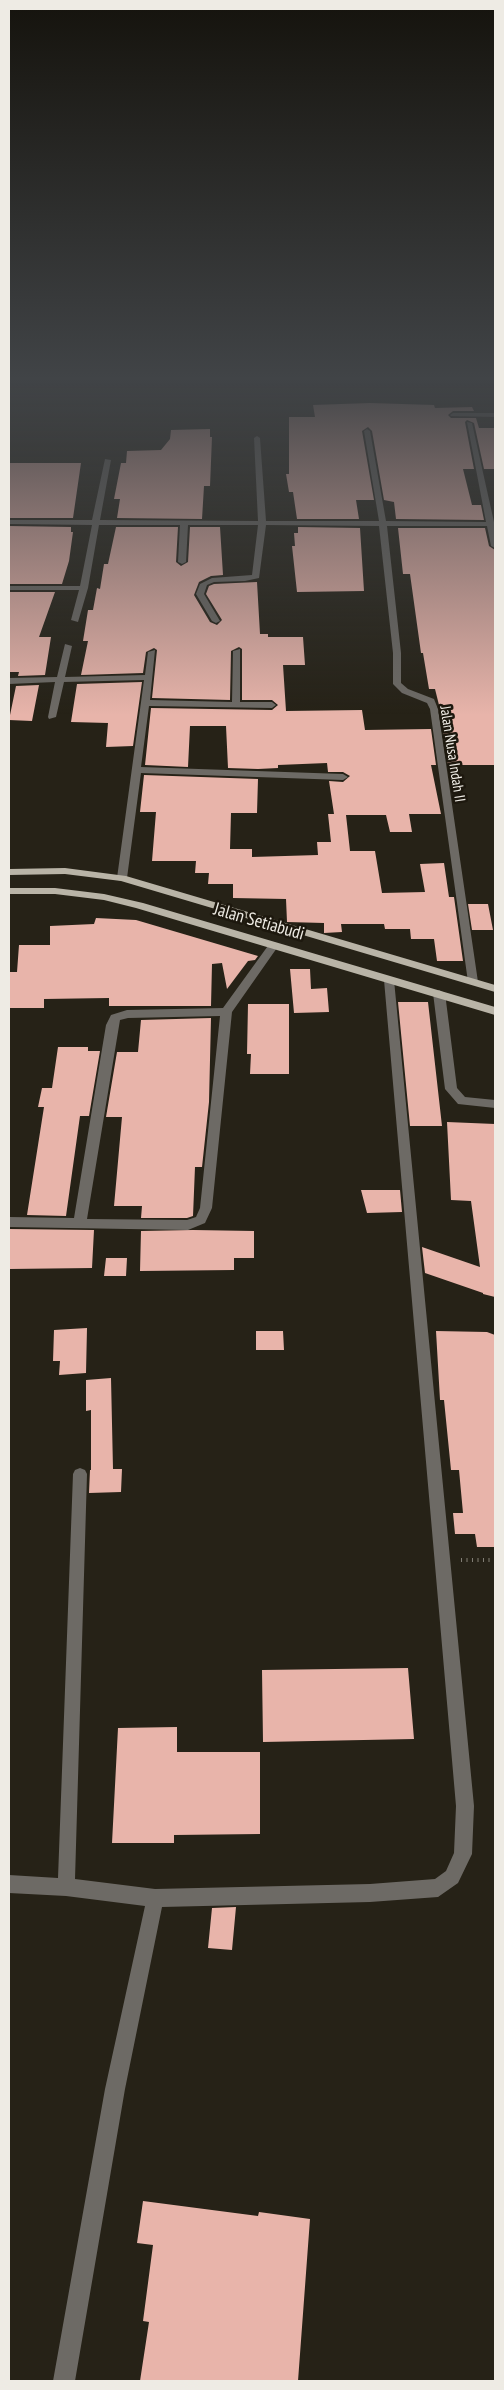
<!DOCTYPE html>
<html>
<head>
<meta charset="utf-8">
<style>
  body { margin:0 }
  #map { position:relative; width:504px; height:2390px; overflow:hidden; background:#262217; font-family:"PT Sans Narrow",sans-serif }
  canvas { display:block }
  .frame { position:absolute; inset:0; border:10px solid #eeebe4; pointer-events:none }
</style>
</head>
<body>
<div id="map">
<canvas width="504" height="2390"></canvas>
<div class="frame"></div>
</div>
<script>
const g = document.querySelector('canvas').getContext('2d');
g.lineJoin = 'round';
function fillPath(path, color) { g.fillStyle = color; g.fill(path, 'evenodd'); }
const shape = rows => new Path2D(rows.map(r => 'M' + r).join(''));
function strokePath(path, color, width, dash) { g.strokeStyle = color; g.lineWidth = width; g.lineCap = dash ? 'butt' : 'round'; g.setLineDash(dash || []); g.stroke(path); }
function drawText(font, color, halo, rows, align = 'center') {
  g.font = font + ' "PT Sans Narrow",sans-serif'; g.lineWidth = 5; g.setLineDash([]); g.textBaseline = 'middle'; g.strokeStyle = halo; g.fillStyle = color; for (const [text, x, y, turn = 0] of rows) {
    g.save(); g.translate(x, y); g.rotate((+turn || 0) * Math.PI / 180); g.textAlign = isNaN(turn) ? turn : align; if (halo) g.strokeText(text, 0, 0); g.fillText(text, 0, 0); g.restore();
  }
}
fillPath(shape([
  [370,403,434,405,435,408,472,407,474,411,453,411,448,415,451,418,476,418,479,428,495,428,495,469,484,469,474,423,467,420,465,422,474,469,463,469,472,505,481,505,484,520,396,519,394,502,384,500,372,431,368,427,362,431,374,500,356,500,359,519,297,519,293,492,289,492,286,474,289,474,289,417,315,417,313,405],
  [210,429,210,437,212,437,210,486,204,486,202,519,117,518,120,499,114,499,121,463,126,463,127,451,161,450,170,439,171,430],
  [9,463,81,463,73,518,9,518],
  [9,526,71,527,71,532,73,532,69,561,62,584,9,584],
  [116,527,178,527,176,562,181,566,188,562,190,527,220,527,223,575,211,576,199,582,194,595,210,622,217,625,222,620,206,594,209,586,214,584,257,582,260,634,268,634,268,637,303,637,305,665,283,665,286,711,362,710,365,730,431,729,436,765,431,765,441,814,409,814,412,832,390,832,386,815,346,815,350,851,375,851,382,893,425,892,420,864,444,863,449,897,454,897,463,961,437,961,434,939,411,939,410,929,385,929,384,924,341,924,342,932,324,933,324,923,287,922,286,899,233,898,233,884,208,884,209,873,195,873,196,861,152,861,156,812,140,812,144,775,258,779,257,813,231,813,230,849,252,849,252,857,318,855,317,842,331,842,328,814,334,814,329,781,343,782,350,776,343,772,328,772,327,763,278,765,278,768,258,769,228,768,226,726,190,726,188,767,145,765,151,708,272,710,278,705,272,700,242,700,242,649,239,647,231,651,230,700,152,698,157,650,154,648,146,652,143,673,81,675,88,641,83,641,88,610,93,610,97,588,100,589,104,564,108,564],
  [298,527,360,528,364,591,297,592,292,546,295,546,294,533,298,533],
  [398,528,485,528,489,546,495,550,495,765,448,765,440,709,435,689,429,689,423,653,421,653,410,574,403,574],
  [9,592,55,592,39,637,51,637,45,675,18,676,19,672,9,672],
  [142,682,133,746,106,747,108,723,71,722,77,684],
  [39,685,32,721,9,720,16,686],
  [468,904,488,904,493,930,472,930],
  [96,918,136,920,258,956,255,960,248,961,227,989,222,963,212,964,211,1006,109,1006,109,998,44,999,44,1008,9,1008,9,972,17,972,19,945,50,945,50,926,94,924],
  [290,969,310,969,311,989,327,988,329,1012,294,1013],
  [398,1002,428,1002,442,1126,410,1126],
  [248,1004,289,1004,289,1074,250,1074,251,1054,247,1054],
  [211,1018,209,1102,202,1167,195,1167,193,1216,187,1218,141,1218,142,1206,114,1206,122,1117,106,1117,117,1052,138,1052,141,1020],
  [58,1047,88,1047,88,1051,100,1051,89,1116,80,1116,66,1216,27,1215,44,1107,38,1107,42,1088,52,1088],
  [447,1122,495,1124,495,1297,483,1294,483,1293,425,1273,422,1247,480,1267,471,1201,451,1200],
  [361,1190,400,1190,402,1212,367,1213],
  [9,1229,94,1230,92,1268,9,1269],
  [193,1230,254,1231,254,1258,234,1258,234,1270,140,1271,141,1231],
  [106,1258,127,1258,126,1276,104,1276],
  [87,1328,86,1373,59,1375,60,1361,53,1361,54,1330],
  [256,1331,283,1331,284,1350,256,1350],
  [436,1331,487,1332,495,1335,495,1547,477,1547,475,1534,455,1534,453,1513,463,1513,459,1470,451,1470,444,1400,440,1400],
  [111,1378,113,1469,122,1469,121,1492,89,1493,90,1470,91,1470,91,1410,86,1411,86,1380],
  [408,1668,414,1739,263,1742,262,1670],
  [177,1727,177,1752,260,1752,260,1834,174,1835,174,1843,112,1843,118,1728],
  [236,1907,232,1950,208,1948,212,1908],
  [143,2201,258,2216,259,2212,310,2219,298,2381,140,2381,149,2322,143,2321,153,2245,137,2243]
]), '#e8b4aa');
strokePath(shape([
  [461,1560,495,1560]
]), '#817e75', 4, [1, 4.5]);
fillPath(shape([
  [453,413,495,413,495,417,451,416,450,415,453,413],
  [439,990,445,993,457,1088,465,1097,495,1100,495,1108,458,1104,445,1089,433,993,439,990]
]), '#6d6a65');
fillPath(shape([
  [467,422,472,423,494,522,495,522,495,548,491,546,487,526,387,526,401,653,401,683,408,689,434,699,438,709,478,982,473,985,468,982,430,709,427,703,402,693,393,684,393,653,379,526,266,525,259,578,245,581,214,582,207,585,204,594,220,621,216,623,212,621,196,594,200,584,212,578,252,575,258,525,188,525,186,562,182,564,178,562,180,525,99,525,88,588,78,622,71,620,79,590,9,590,9,586,80,586,92,525,9,524,9,520,92,520,105,459,111,460,100,520,258,521,254,438,257,436,260,438,266,521,379,521,364,431,367,429,370,431,386,521,486,522,467,422],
  [65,644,72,646,65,677,145,675,148,652,155,650,150,700,232,702,233,651,240,649,240,702,272,702,276,705,272,708,149,706,141,767,343,774,348,777,343,780,141,773,127,878,122,881,118,880,117,878,144,680,64,682,56,717,49,719,48,717,55,682,9,684,9,678,57,677,65,644],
  [274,942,279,945,232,1012,212,1208,205,1223,188,1230,9,1227,9,1217,74,1218,106,1025,111,1015,127,1010,223,1008,270,943,274,942],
  [220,1016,200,1208,196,1217,187,1220,87,1219,120,1020,128,1018,220,1016],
  [389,977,394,980,474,1806,472,1854,458,1883,438,1897,370,1902,162,1907,125,2089,75,2381,53,2381,105,2089,145,1906,66,1896,9,1893,9,1875,58,1878,73,1474,75,1470,80,1468,85,1470,87,1474,75,1879,155,1889,370,1884,435,1879,446,1871,454,1853,456,1806,384,980,389,977]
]), '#6d6a65');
fillPath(shape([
  [65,868,126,876,495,985,495,992,121,881,65,874,9,875,9,869,65,868],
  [9,888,55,888,104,894,143,903,495,1007,495,1015,136,908,104,900,55,894,9,894,9,888]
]), '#b9b4a7');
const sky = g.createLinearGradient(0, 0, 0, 715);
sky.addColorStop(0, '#15130d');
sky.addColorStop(0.53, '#414447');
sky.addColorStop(1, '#41444700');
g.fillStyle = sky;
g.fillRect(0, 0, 504, 715);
drawText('15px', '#eeebe4', '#1d180e', [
  ["Jalan Nusa Indah II",452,754,81]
]);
drawText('18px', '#eeebe4', '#1d180e', [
  ["Jalan Setiabudi",259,922,16]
]);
</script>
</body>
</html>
